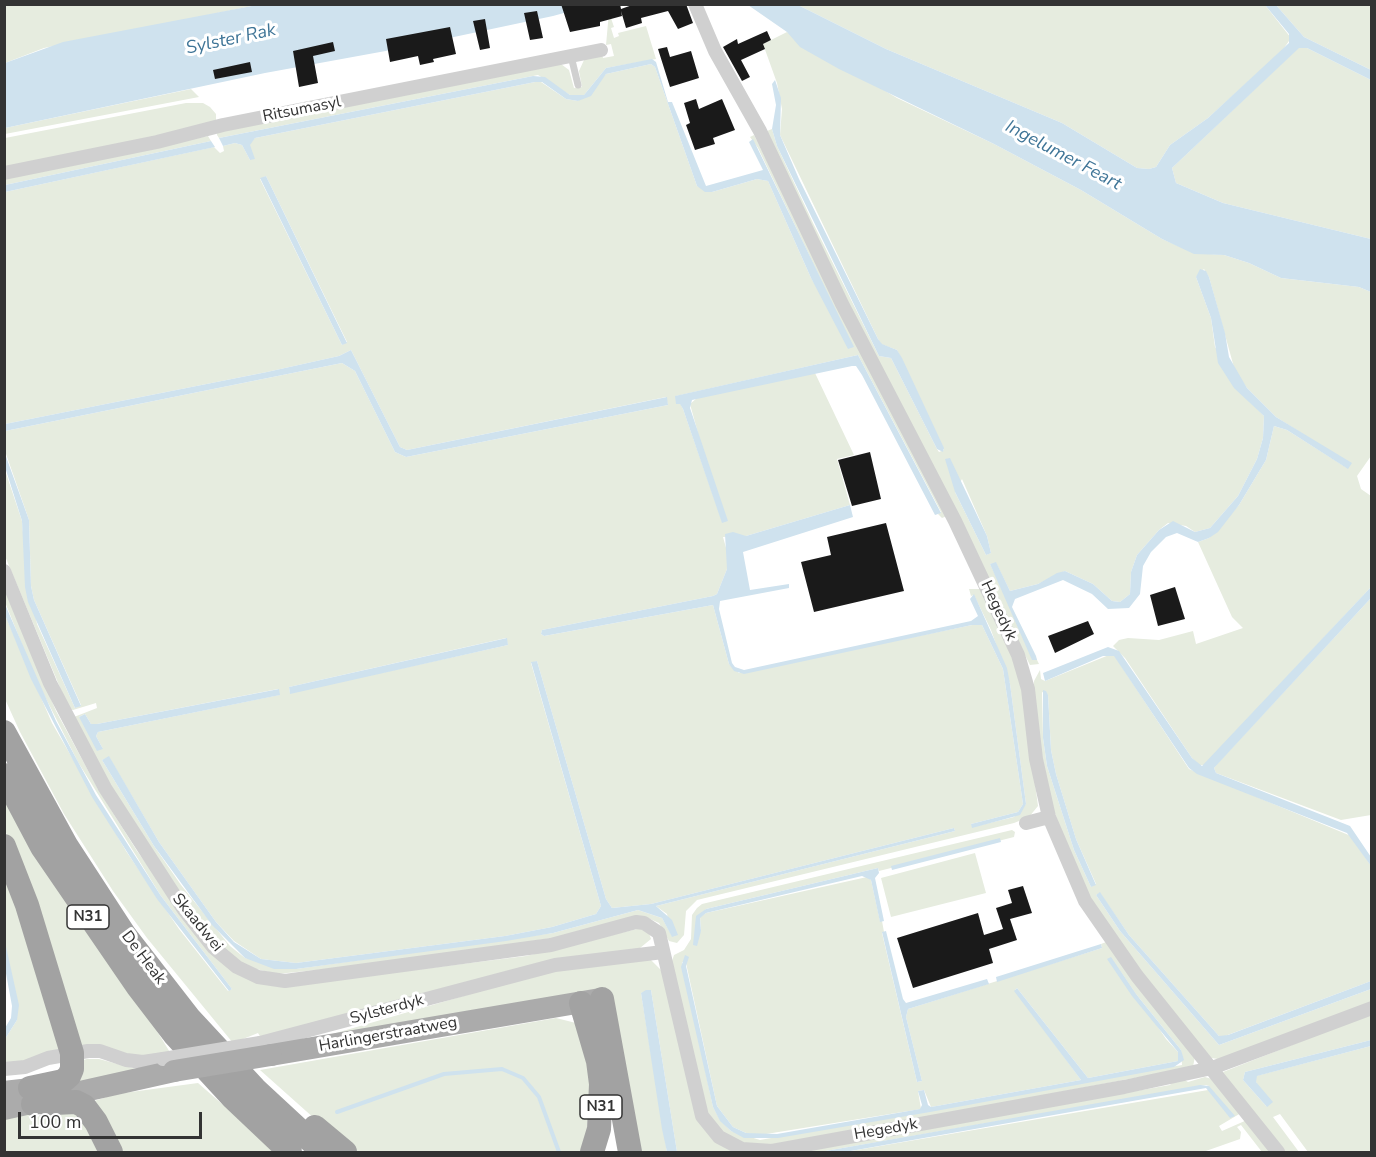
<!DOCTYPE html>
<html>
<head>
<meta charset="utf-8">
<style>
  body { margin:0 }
  #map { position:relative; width:1376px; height:1157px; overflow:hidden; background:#fff; font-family:"Nunito Sans",sans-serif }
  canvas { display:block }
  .frame { position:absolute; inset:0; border:6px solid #333; pointer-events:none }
  .scale { position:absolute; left:18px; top:1112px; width:184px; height:27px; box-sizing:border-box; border:3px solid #333; border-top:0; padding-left:8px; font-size:18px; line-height:21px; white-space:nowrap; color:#333; -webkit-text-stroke:4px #fff; paint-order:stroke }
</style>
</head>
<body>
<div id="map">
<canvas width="1376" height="1157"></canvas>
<div class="frame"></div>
<div class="scale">100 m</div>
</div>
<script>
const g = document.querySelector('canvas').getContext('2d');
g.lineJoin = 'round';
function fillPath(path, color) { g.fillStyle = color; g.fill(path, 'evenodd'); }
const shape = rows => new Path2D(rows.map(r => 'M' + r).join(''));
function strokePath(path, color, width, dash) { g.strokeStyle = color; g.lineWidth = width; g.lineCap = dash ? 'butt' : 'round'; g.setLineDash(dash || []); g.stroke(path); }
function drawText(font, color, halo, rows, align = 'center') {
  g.font = font + ' "Nunito Sans",sans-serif'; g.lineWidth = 6; g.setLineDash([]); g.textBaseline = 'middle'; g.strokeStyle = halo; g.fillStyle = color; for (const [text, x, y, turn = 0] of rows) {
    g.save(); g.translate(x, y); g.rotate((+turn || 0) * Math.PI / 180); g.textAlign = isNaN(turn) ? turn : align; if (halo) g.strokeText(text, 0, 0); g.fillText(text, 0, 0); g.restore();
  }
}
fillPath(shape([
  [5,5,257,5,44,48,5,63],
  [798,5,1265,5,1291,38,1282,51,1208,118,1170,145,1156,167,1149,169,1137,168,1062,123,886,49],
  [1276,5,1371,5,1371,70,1304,37],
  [609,12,614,27,611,28,614,38,619,36,618,33,646,26,656,59,606,68,584,95,570,95,538,75,219,138,217,135,217,132,561,64,569,70,574,88,582,87,579,71,584,60,602,54,603,58,614,56,611,44,606,45],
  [787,32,897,98,994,144,1081,190,1162,239,1194,253,1224,255,1249,263,1281,278,1359,287,1371,292,1371,456,1357,476,1361,489,1371,496,1371,587,1205,765,1199,765,1192,758,1125,658,1113,646,1119,640,1128,638,1159,640,1193,631,1196,644,1243,628,1232,617,1198,542,1209,538,1239,505,1266,460,1274,426,1287,430,1347,468,1311,439,1276,417,1247,388,1235,371,1209,277,1204,269,1196,277,1211,318,1215,347,1250,401,1264,416,1263,438,1257,459,1238,496,1210,528,1195,532,1186,526,1168,523,1159,530,1137,555,1131,572,1130,594,1120,602,1112,601,1093,584,1065,571,1038,584,1010,591,996,563,990,564,1039,664,1030,665,847,303,767,131,772,129,777,146,813,223,879,356,891,358,937,449,939,452,944,450,897,350,881,344,878,339,780,135,782,109,777,83,763,44],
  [962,479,987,536,991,553,986,555,955,492],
  [1299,47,1307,48,1371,80,1371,239,1223,203,1176,183,1172,168],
  [651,64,655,67,697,186,712,192,757,179,768,181,811,278,853,347,758,148,750,137,754,135,947,516,942,518,938,514,941,512,858,355,676,396,676,404,680,403,683,409,723,524,690,404,697,398,815,373,854,455,837,459,850,505,746,536,723,537,728,555,727,569,717,594,713,596,542,630,541,634,544,636,713,605,729,664,739,673,972,625,982,625,1003,669,1023,804,1018,812,971,824,973,827,1014,817,1026,804,1010,684,991,630,974,595,971,596,969,589,982,589,1017,665,1022,684,1038,806,1029,817,1014,823,697,900,686,911,684,935,677,943,669,941,659,923,648,918,578,934,395,962,277,974,256,969,237,960,218,943,178,892,106,781,74,717,97,708,96,703,73,710,69,709,5,556,4,467,22,521,25,557,37,624,75,708,81,705,34,600,31,586,29,520,5,451,5,431,342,363,355,371,395,452,406,457,668,405,666,397,407,450,400,447,351,350,339,356,267,372,5,424,5,192,214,147,220,153,224,151,223,146,235,143,242,145,250,160,250,142,255,138,535,82,541,82,566,99,578,101,606,74],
  [266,176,347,342,342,345,260,179],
  [506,638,508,645,290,693,289,687],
  [537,661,606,899,612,908,651,904,954,828,955,831,656,906,667,914,672,936,662,918,638,910,553,933,296,969,245,958,230,946,181,885,154,846,102,760,109,757,159,842,216,922,234,941,261,959,296,963,505,936,552,927,596,914,601,906,531,663],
  [278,689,279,695,98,732,96,736,103,749,79,717,85,714,91,724,97,724],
  [191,89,199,97,5,134,5,128],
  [186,103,203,103,210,107,216,114,216,121,131,142,5,168,5,138],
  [208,136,211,141,5,185,5,178],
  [4,587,56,711,98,789,137,851,212,954,286,986,526,956,641,928,649,933,651,939,640,948,261,1038,258,1033,233,1043,147,938,113,891,64,814,20,732,5,699,5,615,52,723,126,851,179,929,228,991,232,989,161,896,78,762,35,677,5,602],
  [1371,598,1371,815,1341,820,1216,773,1214,768,1217,764],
  [1109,655,1115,656,1118,661,1189,769,1351,836,1371,866,1371,981,1225,1036,1219,1036,1129,935,1100,893,1096,895,1120,931,1219,1045,1371,989,1371,1003,1218,1059,1211,1058,1142,974,1090,899,1073,865,1049,796,1033,702,1034,681,1040,670,1041,679,1045,681],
  [1042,692,1048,695,1051,750,1056,774,1076,839,1096,884,1091,887,1074,850,1047,766,1043,738],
  [5,797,149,1018,171,1054,157,1057,75,1049,26,887,5,830],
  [1012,830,1015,832,1014,837,891,868,879,871,878,868,706,909,696,922,696,938,701,931,700,917,706,913,867,877,871,880,880,921,882,921,884,932,882,933,917,1082,922,1081,906,1017,908,1009,1102,948,1101,944,1106,942,1195,1056,1193,1067,772,1146,742,1144,723,1133,708,1116,672,961,674,955,684,950,691,939,692,915,697,908,702,904],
  [1111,957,1136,994,1181,1050,1182,1065,760,1140,731,1131,720,1120,713,1107,682,962,686,963,717,1106,733,1127,746,1133,760,1135,921,1109,918,1091,924,1090,931,1107,1081,1080,1015,990,1017,988,1088,1078,1178,1061,1178,1052,1166,1039],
  [975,853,986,893,891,917,881,878],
  [4,855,65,1050,24,1063,5,1065,5,1039,17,1020,5,942],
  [651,960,662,971,696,1116,736,1152,677,1152,651,990,641,993,667,1152,636,1152,607,988,305,1042,539,974,564,968],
  [1371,1014,1371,1040,1245,1072,1243,1080,1267,1107,1256,1082,1256,1076,1371,1046,1371,1152,1308,1152,1280,1114,1273,1117,1299,1152,1283,1152,1224,1076,1223,1072],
  [556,1018,576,1023,593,1058,585,1152,352,1152,260,1070],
  [87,1059,99,1059,140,1070,73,1084,79,1061],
  [1205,1077,1212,1079,1241,1113,1219,1126,1222,1131,1247,1120,1273,1152,1262,1152,1241,1125,1237,1127,1241,1132,1240,1139,1203,1152,845,1152,1208,1090,1209,1086,1206,1085,820,1152,790,1152,1170,1085,1173,1081,1183,1079,1188,1082],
  [198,1083,277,1152,115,1152,91,1102,116,1094],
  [62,1109,74,1110,107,1152,5,1152,5,1118]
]), '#e6ecdf');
fillPath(shape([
  [257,5,593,5,553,16,402,48,265,73,5,128,5,63,63,42],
  [748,5,798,5,886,49,1062,123,1137,168,1149,169,1156,167,1170,145,1208,118,1289,43,1289,34,1265,5,1276,5,1304,37,1371,70,1371,80,1307,48,1299,48,1172,168,1176,183,1223,203,1371,239,1371,292,1359,287,1281,278,1249,263,1224,255,1194,254,1162,239,1081,190,994,144,839,69,800,47,787,32],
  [652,59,656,62,668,102,672,102,706,186,763,170,749,142,753,139,854,347,848,349,811,278,768,181,757,179,712,192,705,192,697,186,655,67,651,64,606,74,591,96,578,101,566,99,542,82,535,82,255,138,250,145,255,159,250,160,242,145,235,143,223,146,219,138,533,76,545,77,570,95,584,95,606,68],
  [775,80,781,98,780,135,799,179,878,339,882,344,897,350,902,358,944,448,943,452,937,449,891,358,879,356,777,146,772,129,776,105,772,84],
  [211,141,215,147,5,192,5,185],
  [266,176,347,343,342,345,260,178],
  [1200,269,1206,271,1209,277,1225,333,1229,357,1247,388,1276,417,1352,463,1348,469,1287,430,1274,426,1266,460,1239,505,1218,532,1209,538,1198,542,1177,533,1166,537,1151,552,1143,566,1140,594,1129,608,1108,609,1092,594,1063,580,1015,599,1012,607,1036,656,1037,660,1032,660,990,564,996,562,1010,591,1038,584,1057,573,1065,571,1093,584,1112,601,1120,602,1130,594,1131,572,1137,555,1159,530,1173,521,1195,532,1210,528,1238,496,1257,459,1263,438,1264,416,1234,388,1218,363,1211,318,1196,277],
  [351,350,400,447,407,450,667,397,668,405,406,457,395,452,355,371,342,363,5,431,5,424,267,372,339,356],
  [858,355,941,513,935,515,862,375,856,366,852,366,692,400,690,408,728,521,722,523,683,409,680,404,676,404,675,396],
  [4,451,29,520,31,586,34,600,81,706,75,708,28,602,25,587,22,521,5,467],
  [950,458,987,536,991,553,989,554,986,555,955,492,945,459],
  [850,505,853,517,743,552,750,590,789,584,789,588,720,601,719,609,732,663,735,667,744,670,971,621,978,616,970,599,974,594,1007,668,1010,684,1026,804,1020,815,972,828,971,824,1018,812,1023,804,1003,669,982,625,972,625,744,674,734,671,729,664,713,605,544,636,541,634,542,630,713,596,717,594,727,569,725,534,733,532,746,536],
  [1371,587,1371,598,1214,768,1216,773,1350,826,1371,857,1371,866,1347,833,1197,774,1189,768,1114,656,1103,656,1045,681,1043,673,1108,647,1119,651,1192,758,1202,766],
  [4,602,56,721,96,795,161,896,232,989,229,991,157,899,92,797,31,679,5,615],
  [507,638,508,645,290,694,289,687],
  [537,661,606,899,612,908,651,904,954,828,955,831,656,906,672,920,678,935,672,937,662,918,638,910,553,933,506,941,296,969,274,969,245,958,212,925,154,846,102,760,109,756,159,842,216,922,234,942,261,959,296,963,505,936,552,927,596,914,601,906,531,662],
  [279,689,280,695,98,732,96,736,103,749,97,751,79,717,85,714,91,724,97,724],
  [1043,690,1046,691,1048,695,1051,750,1056,774,1076,839,1096,885,1091,887,1074,850,1047,766,1043,738],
  [1000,838,1001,842,892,870,891,866],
  [878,868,879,873,875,878,884,921,880,922,871,880,862,876,706,913,700,918,701,931,697,946,693,945,696,916,706,909],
  [1100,892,1129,935,1219,1036,1228,1035,1371,981,1371,989,1219,1045,1120,931,1096,895],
  [886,931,903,999,906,1003,987,979,989,984,908,1009,906,1017,922,1081,917,1082,882,932],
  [5,942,19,1005,17,1020,5,1039,5,1028,11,1018,12,1006,5,968],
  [1101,944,1102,948,997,982,996,977],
  [685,955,689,957,686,966,717,1106,733,1127,746,1133,777,1134,920,1109,922,1105,918,1091,924,1090,928,1105,931,1107,1081,1080,1014,991,1017,988,1088,1078,1178,1061,1178,1052,1132,996,1107,959,1111,957,1136,994,1181,1050,1184,1060,1174,1067,930,1112,778,1138,744,1138,731,1131,720,1121,713,1107,681,967],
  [646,990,651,990,677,1152,667,1152,662,1129,641,993],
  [1371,1040,1371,1046,1257,1076,1256,1082,1273,1102,1267,1107,1243,1080,1245,1072],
  [1200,1085,1209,1086,1235,1116,1230,1118,1206,1088,845,1152,820,1152]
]), '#cfe2ee');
strokePath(shape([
  [337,1112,444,1074,502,1069,523,1078,539,1097,559,1152]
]), '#cfe2ee', 4);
fillPath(shape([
  [561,4,620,4,621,9,635,4,686,4,693,23,678,29,668,11,641,18,642,23,626,28,621,11,622,16,600,22,600,26,570,32],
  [537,11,543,38,530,40,524,13],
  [485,19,490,48,480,50,473,21],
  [450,27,456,54,433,59,434,62,420,65,418,56,390,62,386,39],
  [767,31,771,40,763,44,765,49,741,60,750,77,742,81,723,47,737,39,738,44],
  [333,42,335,51,313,56,318,83,299,87,293,51],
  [667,47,670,57,691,51,699,78,670,87,658,49],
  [250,62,252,72,215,79,213,70],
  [696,99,699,109,722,99,735,130,713,138,715,144,695,150,686,125,690,123,684,103],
  [870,452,881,499,852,506,838,460],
  [886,523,904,591,814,612,801,562,831,555,827,537],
  [1175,587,1185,619,1158,626,1150,595],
  [1088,621,1094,634,1055,653,1048,636],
  [1023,886,1032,913,1010,919,1017,940,989,949,993,963,913,988,897,938,978,913,984,935,1003,929,996,908,1012,903,1008,890]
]), '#1a1a1a');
strokePath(shape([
  [571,56,578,85]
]), '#d0d0d0', 7);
strokePath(shape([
  [695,4,715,51,760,131,842,304,955,521,1018,655,1028,689,1036,759,1049,817,1085,901,1137,976,1278,1152],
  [4,173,157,142,223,125,601,50],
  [4,571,50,683,105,788,184,910,213,947,237,967,258,977,285,981,551,945,636,922,644,923,659,933,702,1116,719,1137,742,1149,772,1151,1124,1087,1212,1068,1372,1008],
  [1026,823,1049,817],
  [260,1043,555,965,663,952],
  [4,1069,25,1067,48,1058,88,1051,100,1051,126,1060,143,1062,163,1059]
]), '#d0d0d0', 14);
strokePath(shape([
  [271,1055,600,999],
  [4,1092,48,1087],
  [4,1109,174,1071]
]), '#ababab', 22);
strokePath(shape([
  [4,732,66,845,124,934,190,1019,255,1089,323,1152],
  [4,775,42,847,138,987,174,1034,233,1098,290,1152],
  [4,846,27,905,72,1053,72,1069,69,1076,63,1081,30,1088],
  [602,999,630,1152],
  [581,1003,598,1061,601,1084,599,1129,592,1152],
  [33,1104,76,1102,84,1106,96,1122,111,1152],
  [315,1127,345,1152]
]), '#a2a2a2', 24);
strokePath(shape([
  [163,1059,260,1043]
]), '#d0d0d0', 14);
strokePath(shape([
  [174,1071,271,1055]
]), '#ababab', 22);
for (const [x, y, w] of [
  [88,917,42],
  [601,1107,42]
]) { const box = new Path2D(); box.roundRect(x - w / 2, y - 12, w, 24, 4.5); g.fillStyle = '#fff'; g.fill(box); strokePath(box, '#333', 1.5); }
drawText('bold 15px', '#333', null, [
  ["N31",88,917],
  ["N31",601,1107]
]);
drawText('16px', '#333', '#fff', [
  ["Ritsumasyl",302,110,-11],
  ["Hegedyk",998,611,65],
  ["Skaadwei",197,923,51],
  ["De Heak",143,958,53],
  ["Sylsterdyk",387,1010,-15],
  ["Harlingerstraatweg",388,1035,-10],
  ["Hegedyk",886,1130,-10]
]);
drawText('italic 18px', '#3f7597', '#fff', [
  ["Sylster Rak",231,40,-12],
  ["Ingelumer Feart",1063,156,28]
]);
</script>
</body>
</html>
